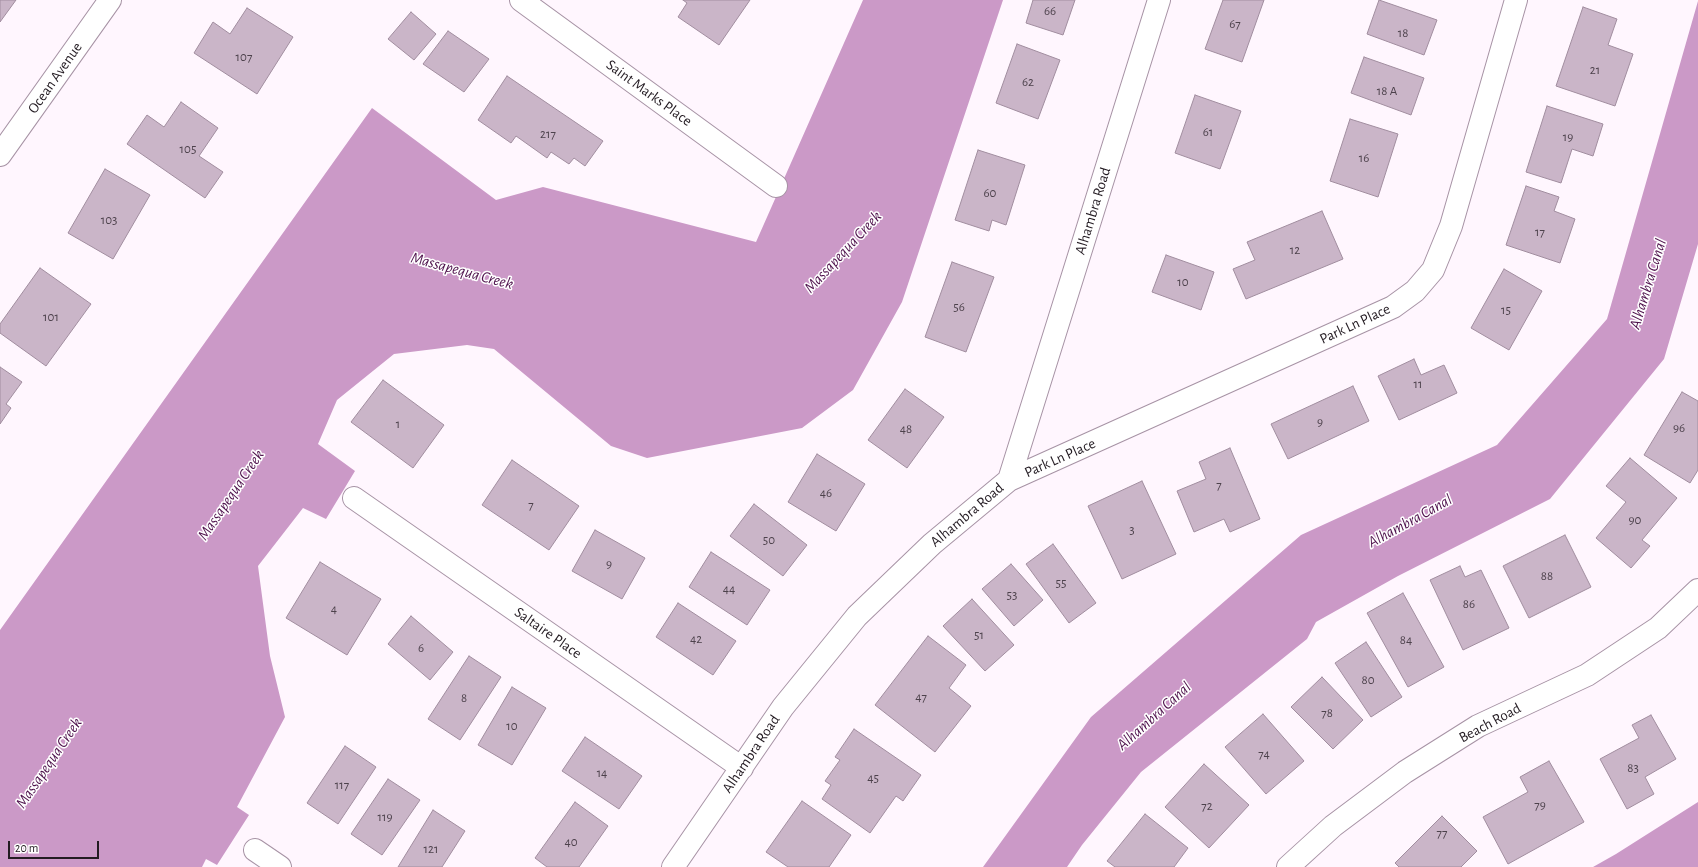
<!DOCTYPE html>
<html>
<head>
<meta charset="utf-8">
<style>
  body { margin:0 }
  #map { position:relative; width:1698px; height:867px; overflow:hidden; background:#fff6fe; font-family:"Alegreya Sans",sans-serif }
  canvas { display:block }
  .scale { position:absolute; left:8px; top:841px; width:91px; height:18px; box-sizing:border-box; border:2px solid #231b22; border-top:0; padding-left:5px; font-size:12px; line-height:14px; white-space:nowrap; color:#231b22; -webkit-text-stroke:3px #fff; paint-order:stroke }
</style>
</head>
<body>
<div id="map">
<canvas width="1698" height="867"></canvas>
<div class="scale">20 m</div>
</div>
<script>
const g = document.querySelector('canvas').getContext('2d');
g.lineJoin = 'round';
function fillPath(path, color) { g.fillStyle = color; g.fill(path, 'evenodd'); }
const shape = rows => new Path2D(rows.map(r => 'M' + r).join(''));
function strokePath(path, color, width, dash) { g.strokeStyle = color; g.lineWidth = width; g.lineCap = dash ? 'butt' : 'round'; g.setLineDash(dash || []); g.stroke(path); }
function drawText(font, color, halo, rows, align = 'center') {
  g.font = font + ' "Alegreya Sans",sans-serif'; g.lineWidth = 3; g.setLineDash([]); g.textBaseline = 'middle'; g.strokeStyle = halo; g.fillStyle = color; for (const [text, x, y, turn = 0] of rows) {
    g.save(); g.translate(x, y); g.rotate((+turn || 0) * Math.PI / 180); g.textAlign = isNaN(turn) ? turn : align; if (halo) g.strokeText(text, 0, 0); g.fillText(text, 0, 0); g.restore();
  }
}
fillPath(shape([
  [863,0,1003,0,902,302,853,390,802,428,647,458,611,446,494,349,467,345,394,354,337,400,318,444,355,471,326,519,303,508,258,566,270,656,285,717,237,807,249,815,217,865,206,859,202,867,0,867,0,630,372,108,496,200,543,187,756,242],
  [1698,1,1698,244,1664,359,1550,499,1398,576,1316,622,1307,639,1141,772,1082,845,1067,867,983,867,1091,717,1301,535,1497,445,1607,319],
  [1698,802,1698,867,1593,867,1616,854]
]), '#cb99c7');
const building = shape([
  [0,0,16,0,0,22,0,0],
  [683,0,750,0,719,45,678,17,687,3,683,0],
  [1033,0,1075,0,1063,35,1026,23,1033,0],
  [1223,0,1264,0,1242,62,1205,49,1223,0],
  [1379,0,1437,20,1424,55,1367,34,1379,0],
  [1583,7,1617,19,1608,45,1633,54,1615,106,1556,86,1583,7],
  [247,8,293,37,257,94,194,53,213,22,230,34,247,8],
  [411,12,436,34,414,60,388,39,411,12],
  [448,31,489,59,464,92,423,64,448,31],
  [1017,44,1060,60,1038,119,996,103,1017,44],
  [1364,57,1424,78,1411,115,1351,93,1364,57],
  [507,76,603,141,585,166,574,158,569,164,551,152,547,158,516,136,511,143,478,120,507,76],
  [1195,95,1241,111,1220,169,1175,153,1195,95],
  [181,102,218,128,199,156,223,172,205,198,127,144,147,115,164,127,181,102],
  [1547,106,1603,124,1593,156,1572,149,1561,183,1526,172,1547,106],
  [1350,119,1398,134,1378,197,1330,181,1350,119],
  [978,150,1025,165,1006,225,992,220,989,231,955,220,978,150],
  [105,169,150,195,113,259,68,233,105,169],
  [1526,186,1559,197,1554,211,1575,219,1560,263,1506,245,1526,186],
  [1322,211,1343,259,1246,299,1233,269,1255,260,1247,242,1322,211],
  [1166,255,1214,272,1201,310,1152,292,1166,255],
  [952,262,994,277,966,352,925,337,952,262],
  [40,268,91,304,46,366,0,333,0,324,40,268],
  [1504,269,1542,291,1509,350,1471,328,1504,269],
  [1414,359,1421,375,1444,365,1457,393,1399,420,1378,376,1414,359],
  [0,367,22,382,6,404,11,408,0,424,0,367],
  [383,380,444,425,413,468,351,422,383,380],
  [1353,386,1369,421,1288,459,1271,424,1353,386],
  [905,389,944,417,907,468,868,440,905,389],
  [1682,392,1698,401,1698,470,1690,483,1644,455,1682,392],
  [1230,448,1260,519,1230,532,1224,519,1194,532,1177,491,1206,479,1199,462,1230,448],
  [817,454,865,484,836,531,788,502,817,454],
  [1630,458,1677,498,1642,540,1650,546,1631,568,1596,538,1626,502,1606,486,1630,458],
  [512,460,579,506,549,550,482,505,512,460],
  [1142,481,1176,554,1122,579,1088,506,1142,481],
  [754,504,807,545,783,576,730,536,754,504],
  [595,530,645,558,622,599,572,571,595,530],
  [1565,535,1591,587,1529,618,1503,566,1565,535],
  [1053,544,1096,603,1069,623,1026,564,1053,544],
  [711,552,770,590,747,625,689,587,711,552],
  [320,562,381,599,347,655,286,618,320,562],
  [1011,564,1043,600,1014,626,982,589,1011,564],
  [1460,566,1465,577,1481,570,1509,628,1463,650,1430,580,1460,566],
  [1403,593,1444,667,1408,687,1367,613,1403,593],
  [972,599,1014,645,985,671,943,626,972,599],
  [678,603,736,641,713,675,656,637,678,603],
  [411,616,453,652,430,680,388,644,411,616],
  [928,636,966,665,949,688,971,706,935,752,875,705,928,636],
  [1366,642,1402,697,1371,717,1335,663,1366,642],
  [469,656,501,677,460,740,428,719,469,656],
  [1322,677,1363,720,1333,749,1291,707,1322,677],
  [512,687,546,708,512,765,478,745,512,687],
  [1263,714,1304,761,1266,794,1225,747,1263,714],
  [1651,715,1676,759,1645,777,1654,794,1627,809,1600,759,1639,738,1632,725,1651,715],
  [854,729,921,775,903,801,896,796,870,833,822,799,831,785,825,781,840,760,835,757,854,729],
  [585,737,642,776,619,809,562,771,585,737],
  [345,746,376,767,338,824,307,803,345,746],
  [1549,761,1584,822,1508,864,1483,817,1528,792,1520,777,1549,761],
  [1204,764,1249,805,1209,848,1165,807,1204,764],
  [388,779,420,800,382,855,351,834,388,779],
  [802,801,851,835,829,867,788,867,766,852,802,801],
  [575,802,608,826,579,867,547,867,535,858,575,802],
  [433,810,465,831,442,867,398,867,433,810],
  [1145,814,1188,848,1174,867,1115,867,1107,861,1145,814],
  [1442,816,1477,851,1461,867,1399,867,1395,863,1442,816]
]);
fillPath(building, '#cab5c8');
strokePath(building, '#a18d9f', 1);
const street = shape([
  [521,0,776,186],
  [0,155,110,0],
  [1009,480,1393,307,1415,291,1433,270,1451,226,1516,0],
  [354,498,742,768],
  [255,850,280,867],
  [673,867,783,707,857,616,932,544,1009,480,1159,0],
  [1288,867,1333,826,1405,772,1478,726,1587,675,1658,628,1698,590]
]);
strokePath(street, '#a793a5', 24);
strokePath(street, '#fff', 22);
drawText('13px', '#4d424c', null, [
  ["66",1050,11],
  ["67",1235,24],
  ["18",1403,33],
  ["107",244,57],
  ["21",1595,70],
  ["62",1028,82],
  ["18 A",1387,91],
  ["61",1208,132],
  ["217",548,134],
  ["19",1568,137],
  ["105",188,149],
  ["16",1364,158],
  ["60",990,193],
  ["103",109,220],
  ["17",1540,232],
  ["12",1295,250],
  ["10",1183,282],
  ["56",959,307],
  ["15",1506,310],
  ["101",51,317],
  ["11",1418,384],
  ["9",1320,422],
  ["1",398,424],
  ["96",1679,428],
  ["48",906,429],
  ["7",1219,485],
  ["46",826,493],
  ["7",531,505],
  ["90",1635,520],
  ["3",1132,530],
  ["50",769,540],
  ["9",609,564],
  ["88",1547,576],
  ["55",1061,583],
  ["44",729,589],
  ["53",1012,595],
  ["86",1469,604],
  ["4",334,609],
  ["51",979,635],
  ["42",696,639],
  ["84",1406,640],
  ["6",421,648],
  ["80",1368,680],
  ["47",921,697],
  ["8",464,698],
  ["78",1327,713],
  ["10",512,726],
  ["74",1264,754],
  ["83",1633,768],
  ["14",602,773],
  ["45",873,778],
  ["117",342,785],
  ["79",1540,805],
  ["72",1207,806],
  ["119",385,817],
  ["77",1442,833],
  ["40",571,842],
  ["121",431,849]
]);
drawText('15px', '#231b22', '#fff', [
  ["Ocean Avenue",55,78,-55],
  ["Saint Marks Place",649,93,36],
  ["Alhambra Road",1093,211,-73],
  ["Park Ln Place",1355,324,-25],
  ["Park Ln Place",1060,458,-24],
  ["Alhambra Road",967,515,-40],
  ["Saltaire Place",548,633,35],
  ["Beach Road",1490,723,-28],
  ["Alhambra Road",751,754,-56]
]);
drawText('italic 16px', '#4f134d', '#fff', [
  ["Massapequa Creek",843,252,-47],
  ["Massapequa Creek",462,271,15],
  ["Alhambra Canal",1648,284,-73],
  ["Massapequa Creek",231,495,-56],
  ["Alhambra Canal",1410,521,-29],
  ["Alhambra Canal",1154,716,-42],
  ["Massapequa Creek",49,763,-56]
]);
</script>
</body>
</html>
